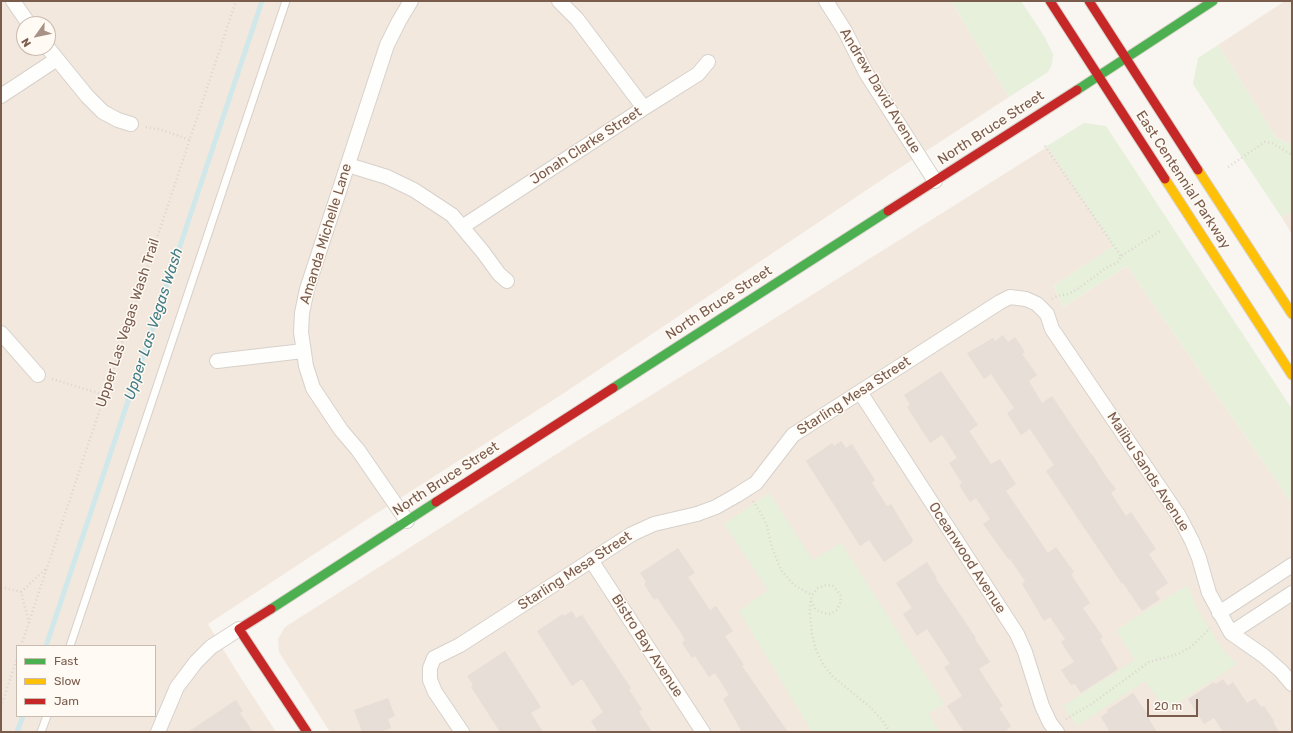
<!DOCTYPE html>
<html>
<head>
<meta charset="utf-8">
<style>
  body { margin:0 }
  #map { position:relative; width:1293px; height:733px; overflow:hidden; background:#f9f5f0; font-family:Rubik,sans-serif }
  canvas { display:block }
  .frame { position:absolute; inset:0; border:2px solid #7a5c4d; pointer-events:none }
  .legend { position:absolute; left:16px; top:645px; width:140px; height:72px; box-sizing:border-box; background:#fffaf3; border:1px solid #cabbb1; margin:0; padding:5px 7px; list-style:none; font-size:12px; color:#7a5c4d }
  .legend li { display:flex; align-items:center; gap:8px; height:20px }
  .legend b { width:20px; border:1px solid #cabbb1 }
  .north { position:absolute; left:16px; top:16px; width:40px; height:40px; box-sizing:border-box; background:#fffaf3; border:1px solid #cabbb1; border-radius:50%; rotate:237deg; font-size:11px; font-weight:700; line-height:16px; text-align:center; color:#7a5c4d }
  .north::after { content:''; display:block; margin:auto; width:14px; height:18px; background:#a69286; clip-path:polygon(50% 0,100% 100%,50% 72%,0 100%) }
  .scale { position:absolute; left:1147px; top:699px; width:51px; height:18px; box-sizing:border-box; border:2px solid #7a5c4d; border-top:0; padding-left:5px; font-size:12px; line-height:14px; white-space:nowrap; color:#7a5c4d; -webkit-text-stroke:3px #fffaf3; paint-order:stroke }
</style>
</head>
<body>
<div id="map">
<canvas width="1293" height="733"></canvas>
<div class="frame"></div>
<ul class="legend">
<li><b style="height:5px;background:#4caf50"></b>Fast</li>
<li><b style="height:5px;background:#ffc107"></b>Slow</li>
<li><b style="height:5px;background:#c62828"></b>Jam</li>
</ul>
<div class="north">N</div>
<div class="scale">20 m</div>
</div>
<script>
const g = document.querySelector('canvas').getContext('2d');
g.lineJoin = 'round';
function fillPath(path, color) { g.fillStyle = color; g.fill(path, 'evenodd'); }
const shape = rows => new Path2D(rows.map(r => 'M' + r).join(''));
function strokePath(path, color, width, dash) { g.strokeStyle = color; g.lineWidth = width; g.lineCap = dash ? 'butt' : 'round'; g.setLineDash(dash || []); g.stroke(path); }
function drawText(font, color, halo, rows, align = 'center') {
  g.font = font + ' Rubik,sans-serif'; g.lineWidth = 3; g.setLineDash([]); g.textBaseline = 'middle'; g.strokeStyle = halo; g.fillStyle = color; for (const [text, x, y, turn = 0] of rows) {
    g.save(); g.translate(x, y); g.rotate((+turn || 0) * Math.PI / 180); g.textAlign = isNaN(turn) ? turn : align; if (halo) g.strokeText(text, 0, 0); g.fillText(text, 0, 0); g.restore();
  }
}
fillPath(shape([
  [1,1,951,1,1009,97,886,177,561,395,363,522,208,624,237,672,276,732,1,732],
  [24,24,48,24,48,48,24,48],
  [17,646,155,646,155,716,17,716],
  [1285,1,1292,1,1292,146,1276,137,1218,45],
  [1047,146,1114,246,1054,286,1063,307,1127,266,1292,503,1292,732,330,732,279,652,278,639,285,627,577,441,745,337,1044,149],
  [1292,211,1292,234,1282,218]
]), '#f2e8de');
fillPath(shape([
  [951,1,1021,1,1044,36,1053,54,1052,64,1048,72,1009,97],
  [1218,45,1276,137,1292,146,1292,211,1282,218,1193,84,1198,58],
  [1084,123,1106,126,1292,409,1292,503,1127,266,1063,307,1054,286,1113,246,1047,146],
  [769,493,813,560,841,543,944,704,928,714,940,732,812,732,739,611,768,590,724,524],
  [1188,585,1197,608,1222,649,1237,664,1167,710,1145,681,1077,726,1063,706,1135,660,1116,630]
]), '#e7f0db');
strokePath(shape([
  [46,646,262,1],
  [17,732,23,716]
]), '#d0e8ea', 5);
fillPath(shape([
  [1003,335,1008,342,1015,337,1025,352,1022,354,1037,375,1029,381,1042,403,1052,396,1091,454,1092,454,1105,475,1116,489,1111,493,1126,516,1131,512,1156,549,1149,554,1168,583,1155,592,1160,599,1142,611,1123,583,1122,584,1046,471,1054,465,1030,429,1021,435,1007,413,1014,408,991,374,984,379,967,353,993,338,995,341],
  [941,371,978,425,969,431,991,464,1000,459,1016,484,1006,491,1048,553,1056,547,1074,572,1071,574,1090,603,1083,608,1103,637,1100,639,1118,669,1081,693,1075,684,1071,685,1061,670,1074,662,1061,642,1065,639,1050,617,1044,621,1022,584,1025,581,1010,559,1009,560,983,524,990,519,976,498,970,502,959,485,962,483,949,463,957,458,942,435,930,443,907,407,910,405,904,395],
  [841,441,846,448,852,444,875,480,872,483,887,506,891,504,913,540,912,541,913,542,884,562,869,540,860,546,806,461,832,443,834,446],
  [678,548,695,573,688,577,710,610,716,606,733,631,725,636,744,665,742,666,788,732,742,732,723,699,729,695,715,673,709,677,695,656,692,658,682,643,685,640,679,630,657,598,654,600,644,584,646,582,640,573],
  [927,562,937,578,936,579,976,638,975,639,990,662,979,669,1003,706,999,708,1011,726,1005,732,964,732,947,706,962,696,944,667,950,664,927,629,917,636,903,614,912,608,896,583],
  [572,611,576,618,582,615,631,688,629,690,642,709,639,712,652,732,598,732,591,721,603,712,582,679,572,686,537,631,563,614,564,616],
  [505,651,541,707,531,713,543,732,500,732,471,687,473,685,467,676],
  [1223,679,1228,686,1233,682,1247,703,1255,698,1261,707,1264,706,1274,721,1273,722,1279,732,1223,732,1214,718,1204,724,1188,699,1214,682,1216,684],
  [1133,693,1150,718,1149,719,1157,732,1110,732,1101,717,1108,712,1107,710],
  [388,698,395,716,388,719,391,728,380,732,362,732,354,710],
  [236,700,243,711,240,713,253,732,188,732]
]), '#e6ded7');
const lane = shape([
  [70,646,286,1],
  [41,732,47,716]
]);
const street = shape([
  [13,1,29,24],
  [559,1,577,19,644,108],
  [826,1,845,31,866,73,935,181],
  [48,48,87,96,103,112,118,120,131,124],
  [1,96,57,59],
  [348,165,387,177,414,190,452,215,483,252,499,274,507,281],
  [462,227,644,108,698,74,708,62],
  [1,333,38,375],
  [217,361,303,351],
  [860,392,1017,634,1025,652,1042,706,1050,723,1057,732],
  [407,521,358,450,341,430,313,388,306,366,301,332,302,313,307,289,387,45,399,21,411,1],
  [591,560,703,732],
  [1219,613,1292,565],
  [1231,633,1292,593],
  [158,732,177,687,196,662,211,647,239,629],
  [462,732,435,692,430,680,430,668,434,658,460,645,632,534,654,524,697,514,716,507,737,495,756,483,793,435,1000,302,1010,297,1026,299,1037,304,1047,314,1052,329,1179,516,1192,541,1199,558,1209,593,1231,633,1264,656,1281,671,1292,684]
]);
const fast = shape([
  [1077,90,1213,1],
  [613,388,888,211],
  [271,609,436,502]
]);
const slow = shape([
  [1198,170,1292,314],
  [1165,179,1292,375]
]);
const jam = shape([
  [1050,1,1165,179],
  [1089,1,1198,170],
  [888,211,1077,90],
  [436,502,613,388],
  [271,609,239,629,307,732]
]);
strokePath(lane, '#d7d1cb', 9);
strokePath(street, '#d7d1cb', 16);
strokePath(fast, '#d9d2cb', 11);
strokePath(slow, '#d9d2cb', 11);
strokePath(jam, '#d9d2cb', 11);
strokePath(shape([
  [146,127,162,130,190,140],
  [1045,146,1121,256],
  [1228,167,1265,142,1272,143,1292,155],
  [1052,299,1057,296,1068,294,1079,288,1106,268,1118,262,1121,256,1160,231],
  [52,379,105,395],
  [753,501,763,517,767,526,772,548,781,570,794,585,812,595],
  [1,587,21,592],
  [811,601,816,610,823,613,830,614,837,610,840,603,841,596,837,590,833,586,826,585,818,588,812,595,811,601,810,604,810,614,812,634,816,650,823,664,832,676,870,707,882,720,890,732],
  [29,623,21,592,47,568],
  [21,646,236,1],
  [1,707,17,658],
  [1066,719,1093,703,1149,662,1178,654,1191,647,1210,628]
]), '#dcd5d0', 2.5, [1, 3]);
strokePath(lane, '#fefefd', 7);
strokePath(street, '#fefefd', 14);
strokePath(fast, '#4caf50', 9);
strokePath(slow, '#ffc107', 9);
strokePath(jam, '#c62828', 9);
drawText('14px', '#7a5c4d', '#fffaf3', [
  ["Andrew David Avenue",880,91,59],
  ["North Bruce Street",991,128,-33],
  ["Jonah Clarke Street",586,146,-33],
  ["East Centennial Parkway",1183,180,57],
  ["Amanda Michelle Lane",326,234,-73],
  ["North Bruce Street",719,303,-33],
  ["Upper Las Vegas Wash Trail",128,323,-72],
  ["Starling Mesa Street",854,396,-33],
  ["Malibu Sands Avenue",1148,472,57],
  ["North Bruce Street",446,479,-33],
  ["Oceanwood Avenue",967,558,57],
  ["Starling Mesa Street",575,571,-33],
  ["Bistro Bay Avenue",647,646,57]
]);
drawText('italic 15px', '#437c86', '#fffaf3', [
  ["Upper Las Vegas Wash",154,324,-72]
]);
</script>
</body>
</html>
